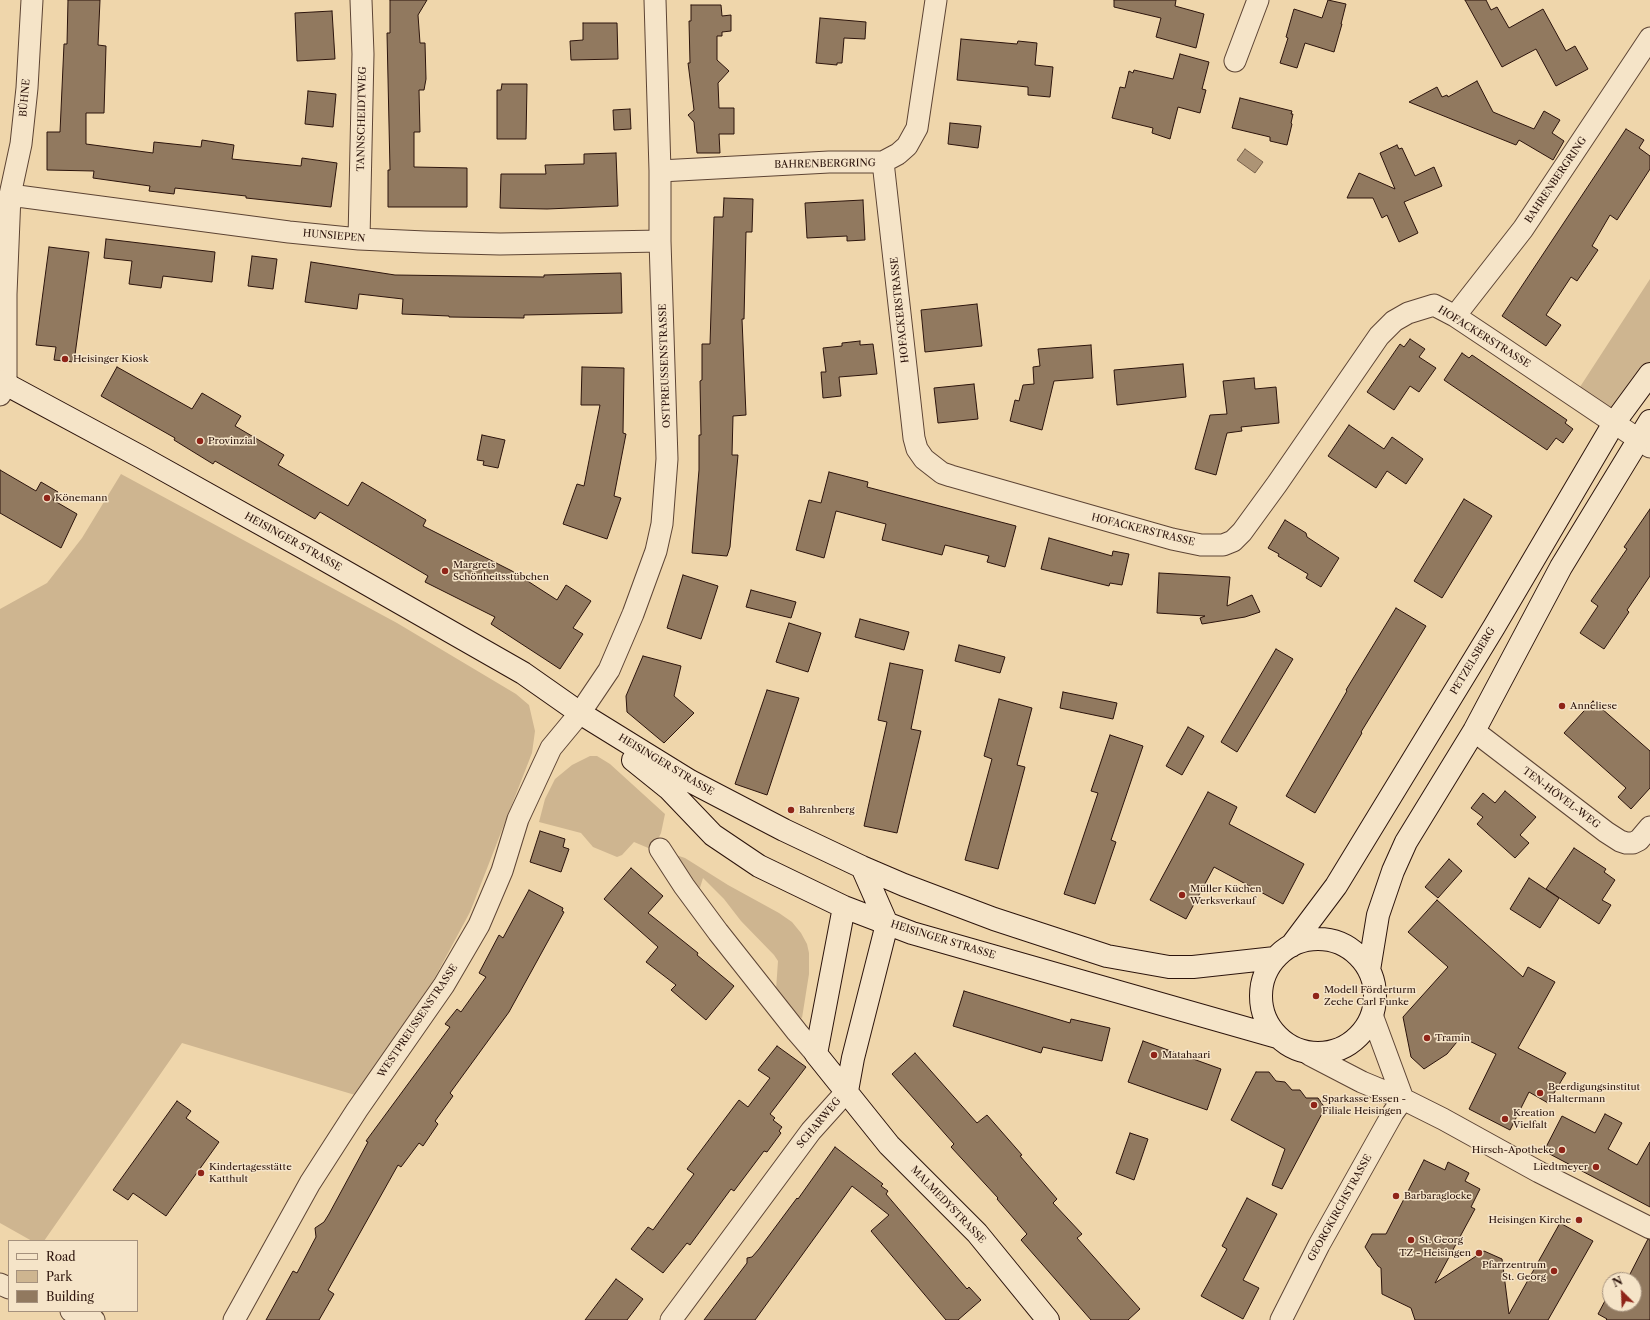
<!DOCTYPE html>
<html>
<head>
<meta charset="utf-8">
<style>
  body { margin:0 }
  #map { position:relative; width:1650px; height:1320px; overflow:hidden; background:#efd6ab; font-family:"Libre Caslon Text",serif }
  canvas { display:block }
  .legend { position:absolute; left:8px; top:1240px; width:130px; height:72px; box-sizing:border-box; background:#f5e4c8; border:1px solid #a5917d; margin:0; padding:5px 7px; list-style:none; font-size:12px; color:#2c140c }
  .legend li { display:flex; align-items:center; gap:8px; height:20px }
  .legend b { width:20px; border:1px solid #a5917d }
  .north { position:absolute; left:1602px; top:1272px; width:40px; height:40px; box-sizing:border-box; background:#f5e4c8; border:1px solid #a5917d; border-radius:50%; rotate:336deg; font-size:11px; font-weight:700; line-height:16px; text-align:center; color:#2c140c }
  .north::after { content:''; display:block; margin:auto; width:14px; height:18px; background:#8f2418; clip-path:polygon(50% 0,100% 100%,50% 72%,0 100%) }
</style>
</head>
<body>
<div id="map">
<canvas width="1650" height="1320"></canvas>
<ul class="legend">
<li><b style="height:5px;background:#f5e4c8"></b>Road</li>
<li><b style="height:11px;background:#ceb590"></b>Park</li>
<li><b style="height:11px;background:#91795f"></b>Building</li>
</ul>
<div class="north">N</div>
</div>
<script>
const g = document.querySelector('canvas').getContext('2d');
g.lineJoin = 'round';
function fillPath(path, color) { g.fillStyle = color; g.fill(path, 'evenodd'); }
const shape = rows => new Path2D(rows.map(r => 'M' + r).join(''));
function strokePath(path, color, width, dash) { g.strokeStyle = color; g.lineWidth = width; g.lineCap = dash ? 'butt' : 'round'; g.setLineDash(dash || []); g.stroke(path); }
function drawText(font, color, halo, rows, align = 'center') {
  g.font = font + ' "Libre Caslon Text",serif'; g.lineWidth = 3; g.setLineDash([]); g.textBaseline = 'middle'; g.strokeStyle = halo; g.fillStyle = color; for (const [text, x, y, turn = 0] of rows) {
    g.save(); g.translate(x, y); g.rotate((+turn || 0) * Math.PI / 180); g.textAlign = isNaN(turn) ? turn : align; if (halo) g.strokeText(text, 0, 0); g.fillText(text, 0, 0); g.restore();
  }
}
fillPath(shape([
  [1650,279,1650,366,1610,415,1578,390],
  [121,474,397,623,516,694,529,705,535,731,532,753,470,912,433,981,355,1095,182,1043,44,1241,32,1241,0,1223,0,609,47,583,82,538],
  [590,756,597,756,610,764,665,814,661,833,653,850,634,842,622,855,617,857,593,847,581,833,539,822,545,799,555,779,572,765],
  [676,855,685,858,728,885,779,913,792,922,801,933,807,944,809,953,809,974,802,1018,795,1015,776,990,778,961,774,955,741,921,724,899,703,878,699,891]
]), '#ceb590');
const water = shape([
  [1245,149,1263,162,1255,173,1237,160,1245,149]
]);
fillPath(water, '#ad9475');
strokePath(water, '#79614b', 1);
const building = shape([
  [68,0,100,0,98,45,106,46,104,113,86,113,86,144,153,153,154,142,201,147,202,140,234,145,232,159,301,166,302,158,337,163,331,207,246,198,246,196,175,188,174,194,149,191,150,186,93,178,94,171,47,170,47,132,60,132,64,44,67,44,68,0],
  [390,0,427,0,418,15,420,43,425,43,426,79,424,90,419,90,420,132,414,132,414,167,467,168,467,207,388,207,388,170,390,170,387,33,390,33,390,0],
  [1114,0,1176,0,1175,6,1204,14,1196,48,1156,37,1161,18,1114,7,1114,0],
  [1328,0,1346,4,1341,24,1342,24,1334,52,1305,43,1297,68,1280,63,1288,38,1286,37,1294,9,1322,18,1328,0],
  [1465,0,1486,0,1491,10,1497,7,1509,28,1543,9,1566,51,1575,46,1588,69,1556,86,1536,49,1502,67,1465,0],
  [691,5,721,5,722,16,731,15,731,31,722,32,722,36,717,36,717,60,729,71,718,83,719,108,734,108,734,134,719,134,720,153,697,153,694,122,688,115,694,110,688,63,690,63,689,21,691,21,691,5],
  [332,11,335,59,297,61,295,13,332,11],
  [820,18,866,22,865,39,844,38,842,63,837,63,837,65,816,63,820,18],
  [583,23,617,23,618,59,571,60,570,41,583,40,583,23],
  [961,39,1017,44,1018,41,1037,43,1035,65,1053,67,1050,97,1028,95,1028,87,957,80,961,39],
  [1180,54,1209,62,1202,89,1206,90,1200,113,1178,107,1170,139,1152,133,1153,128,1112,118,1120,87,1125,88,1129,71,1133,73,1134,70,1173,79,1180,54],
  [1477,81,1493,112,1534,129,1544,111,1560,120,1552,133,1564,141,1553,160,1519,140,1516,145,1409,102,1437,87,1442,97,1447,95,1448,97,1477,81],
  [502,84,527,84,526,139,497,139,497,90,501,90,502,84],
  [308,91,336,94,333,127,305,124,308,91],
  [1240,98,1292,111,1291,114,1293,114,1291,123,1292,124,1287,145,1270,141,1270,137,1232,128,1240,98],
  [630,109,631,129,614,130,613,110,630,109],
  [950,123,981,126,978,148,948,144,950,123],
  [1626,129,1644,140,1639,148,1650,156,1650,169,1617,220,1610,215,1592,246,1598,250,1577,281,1571,277,1546,315,1561,325,1546,346,1502,316,1626,129],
  [1397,145,1399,149,1402,148,1415,176,1434,167,1442,186,1404,202,1418,233,1399,242,1387,215,1382,218,1373,198,1347,198,1359,173,1395,189,1380,153,1397,145],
  [616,153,618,206,547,209,500,208,501,174,546,174,545,165,584,164,584,154,616,153],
  [724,198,753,199,752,232,746,232,744,319,742,319,746,415,733,416,732,455,738,455,730,547,727,556,692,553,699,470,699,435,701,435,700,381,702,380,702,344,710,344,714,217,723,217,724,198],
  [863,200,865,240,847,241,847,236,807,238,805,203,863,200],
  [106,239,215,252,212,282,163,276,161,288,129,284,132,261,104,258,106,239],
  [49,247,89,252,74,362,54,360,56,347,36,345,49,247],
  [252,256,277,259,273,289,248,286,252,256],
  [311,262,395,275,544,277,544,275,621,273,622,313,524,315,524,318,449,317,449,316,402,314,403,299,359,294,357,309,305,302,311,262],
  [977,304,982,346,925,352,921,310,977,304],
  [1410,339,1425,349,1419,357,1436,368,1419,392,1410,386,1394,410,1367,392,1400,344,1404,347,1410,339],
  [860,341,860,345,873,344,877,374,839,377,841,396,823,398,821,372,826,372,823,348,842,346,842,343,860,341],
  [1091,345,1093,378,1054,381,1042,430,1010,421,1015,400,1019,401,1023,385,1034,384,1033,367,1040,366,1038,349,1091,345],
  [1462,353,1469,358,1472,355,1567,420,1565,423,1573,429,1563,443,1556,438,1547,450,1444,380,1462,353],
  [1183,364,1186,397,1117,405,1114,370,1183,364],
  [117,367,192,409,202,393,241,416,235,426,284,455,278,465,348,506,362,482,426,520,423,526,512,571,557,600,566,585,591,601,573,628,583,634,560,669,491,624,495,617,425,582,428,576,320,512,315,519,215,461,213,464,174,440,175,438,101,396,117,367],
  [582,367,624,368,623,433,626,434,614,496,621,498,607,539,563,524,577,484,584,486,600,405,581,405,582,367],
  [1254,378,1255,389,1276,387,1279,423,1241,427,1242,431,1227,433,1216,475,1195,469,1210,415,1227,414,1223,381,1254,378],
  [974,384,978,419,938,423,934,388,974,384],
  [1349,425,1384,449,1392,437,1423,459,1406,484,1387,471,1376,488,1328,456,1349,425],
  [482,435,505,440,498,468,483,465,484,461,477,460,482,435],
  [0,470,36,491,41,482,58,492,53,500,77,514,61,548,0,513,0,470],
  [829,472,868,482,867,487,1016,526,1005,567,987,562,989,556,945,545,942,555,882,540,886,524,836,511,824,558,796,550,809,500,821,503,829,472],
  [1464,499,1492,516,1442,598,1414,581,1464,499],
  [1650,509,1650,576,1627,610,1629,612,1604,649,1580,633,1598,606,1591,601,1627,549,1624,547,1650,509],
  [1285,520,1306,533,1307,537,1339,558,1321,587,1306,578,1308,574,1278,556,1279,554,1268,548,1285,520],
  [1049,538,1112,556,1113,551,1129,554,1122,585,1110,583,1109,586,1041,569,1049,538],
  [1159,573,1230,577,1227,606,1252,595,1260,612,1245,617,1202,624,1200,618,1205,616,1157,613,1159,573],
  [683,575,718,586,701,639,667,628,683,575],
  [751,590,796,602,791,618,746,607,751,590],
  [1396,608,1426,626,1361,732,1362,733,1315,813,1286,796,1347,691,1346,690,1396,608],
  [860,619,909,632,904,650,855,637,860,619],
  [789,623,821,633,808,672,776,662,789,623],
  [959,645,1005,657,1000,673,955,661,959,645],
  [1276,649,1293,659,1237,752,1221,742,1276,649],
  [643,656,681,666,674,696,694,713,664,743,627,712,626,696,643,656],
  [890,663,923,670,911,729,921,731,897,833,864,826,887,722,878,720,890,663],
  [767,690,799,698,767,795,735,784,767,690],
  [1063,692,1117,703,1113,719,1060,708,1063,692],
  [999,699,1032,708,1017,765,1025,767,998,869,965,860,992,759,984,756,999,699],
  [1593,701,1650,751,1650,788,1631,809,1618,797,1626,788,1564,733,1593,701],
  [1188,727,1204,736,1182,775,1166,766,1188,727],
  [1110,735,1143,746,1111,840,1116,842,1095,904,1064,894,1098,793,1091,791,1110,735],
  [1505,791,1536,817,1520,835,1529,843,1515,858,1477,824,1483,817,1471,808,1483,793,1495,803,1505,791],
  [1208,792,1237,807,1229,824,1304,864,1283,904,1214,867,1186,919,1150,900,1208,792],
  [540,831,565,839,563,847,569,849,561,872,530,862,540,831],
  [1574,848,1606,869,1604,872,1615,880,1602,900,1611,905,1599,924,1546,889,1574,848],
  [1449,859,1462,871,1438,898,1425,887,1449,859],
  [631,868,663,896,648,913,698,953,697,955,734,986,706,1020,671,990,676,985,646,962,658,947,604,899,631,868],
  [1529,878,1559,898,1540,928,1510,909,1529,878],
  [529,890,563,908,562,911,564,912,509,1012,450,1093,453,1096,435,1121,438,1124,423,1146,419,1143,401,1167,398,1165,328,1290,334,1294,319,1320,266,1320,293,1271,297,1273,316,1237,315,1228,324,1222,329,1214,368,1142,366,1141,450,1027,445,1024,457,1009,461,1012,486,977,479,973,499,935,503,938,529,890],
  [1437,900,1523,977,1528,967,1555,982,1518,1048,1566,1073,1548,1103,1529,1092,1510,1130,1469,1109,1496,1054,1461,1037,1447,1054,1424,1069,1411,1057,1403,1017,1448,967,1408,932,1437,900],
  [964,991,1070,1023,1071,1019,1110,1028,1102,1061,1043,1047,1041,1053,953,1026,964,991],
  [1143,1041,1221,1069,1207,1110,1128,1082,1143,1041],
  [777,1046,806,1067,770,1114,775,1118,773,1120,782,1127,779,1131,781,1133,767,1152,764,1151,734,1191,731,1189,690,1245,687,1243,663,1273,631,1249,648,1227,653,1230,694,1174,687,1169,739,1100,748,1107,770,1078,758,1070,777,1046],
  [915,1053,977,1123,987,1115,1022,1155,1020,1156,1057,1199,1053,1203,1082,1234,1077,1238,1140,1309,1128,1320,1091,1320,1021,1240,1027,1234,997,1199,998,1198,951,1147,954,1144,892,1074,915,1053],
  [1256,1072,1269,1072,1276,1081,1285,1082,1292,1090,1300,1090,1306,1098,1318,1098,1325,1108,1282,1189,1272,1185,1285,1149,1231,1120,1256,1072],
  [177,1101,191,1111,186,1118,219,1142,166,1216,133,1193,128,1200,113,1190,177,1101],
  [1605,1114,1622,1123,1608,1149,1637,1165,1650,1142,1650,1207,1544,1151,1562,1116,1595,1133,1605,1114],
  [1130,1133,1148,1139,1134,1180,1116,1173,1130,1133],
  [835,1147,883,1184,881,1186,888,1191,886,1194,967,1289,969,1287,981,1300,958,1320,946,1320,871,1231,889,1215,852,1186,755,1320,704,1320,747,1263,747,1258,752,1257,759,1249,797,1198,798,1199,835,1147],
  [1424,1160,1445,1170,1448,1162,1469,1173,1465,1181,1480,1189,1471,1207,1475,1209,1435,1283,1484,1251,1502,1259,1509,1314,1560,1223,1593,1241,1548,1320,1415,1320,1411,1308,1382,1294,1381,1268,1378,1266,1365,1247,1372,1234,1386,1234,1424,1160],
  [1247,1198,1277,1214,1243,1280,1259,1288,1243,1319,1201,1296,1227,1249,1222,1246,1247,1198],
  [1648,1239,1650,1240,1650,1320,1606,1320,1607,1319,1598,1314,1607,1297,1610,1298,1610,1304,1634,1304,1634,1280,1627,1280,1648,1239],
  [616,1279,643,1299,627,1320,585,1320,616,1279]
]);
fillPath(building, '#91795f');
strokePath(building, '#2c140c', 1);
const street = shape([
  [1235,61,1258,0],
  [883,162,914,438,917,449,924,459,942,473,951,476,1172,539,1201,545,1223,545,1233,541,1242,532,1277,484,1379,336,1394,321,1408,313,1434,305,1455,316,1494,342,1650,447],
  [660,171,829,162,883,162,898,154,907,146,917,128,936,0],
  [10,195,289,232,359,239,425,242,500,244,660,241],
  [359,239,363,54,361,0],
  [1455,316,1523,229,1650,38],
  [0,395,6,384,6,294,10,195,21,144,27,88,32,0],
  [1474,731,1606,832,1620,841,1626,843,1633,843,1639,840,1650,827],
  [660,849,684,886,718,932,797,1032,816,1054],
  [1372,1015,1403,1099],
  [1310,1055,1362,1082,1403,1099,1443,1119,1539,1172,1650,1228],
  [0,1284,9,1288],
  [71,1311,94,1320],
  [234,1320,310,1183,357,1110,444,985,479,925,502,871,518,819,551,748,580,713,609,670,633,614,656,551,662,524,667,459,660,241,660,171,655,0],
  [671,1320,811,1131,847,1091],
  [1281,1320,1319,1245,1393,1113,1403,1099]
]);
const secondary = shape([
  [0,381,141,457,304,548,523,673,580,713,690,781,784,830,862,867,904,885,994,919,1107,956,1169,967,1193,967,1275,958],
  [633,760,669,789,713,835,759,866,844,907,912,933,1277,1037],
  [844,907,816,1054,889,1145,977,1233,1048,1320],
  '1261 996a57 57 0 1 1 114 0a57 57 0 1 1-114 0Z',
  [1291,946,1336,886,1494,627,1614,423,1650,374],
  [1369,970,1378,915,1393,871,1406,842,1474,731,1561,567,1650,421],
  [847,1091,853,1058,887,924,862,867]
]);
strokePath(street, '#5d4434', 23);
strokePath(secondary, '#2c140c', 24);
strokePath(street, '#f5e4c8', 21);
strokePath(secondary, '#f5e4c8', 22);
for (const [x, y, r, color] of [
  [65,359,4,"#8f2418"],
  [200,441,4,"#8f2418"],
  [47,498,4,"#8f2418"],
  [445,571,4,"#8f2418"],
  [1562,706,4,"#8f2418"],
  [791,810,4,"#8f2418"],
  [1182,895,4,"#8f2418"],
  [1316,996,4,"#8f2418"],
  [1427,1038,4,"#8f2418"],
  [1154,1055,4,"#8f2418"],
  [1540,1093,4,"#8f2418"],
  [1314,1105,4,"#8f2418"],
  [1505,1119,4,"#8f2418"],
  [1562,1150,4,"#8f2418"],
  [1596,1167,4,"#8f2418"],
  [201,1173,4,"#8f2418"],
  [1396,1196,4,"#8f2418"],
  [1579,1220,4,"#8f2418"],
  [1411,1240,4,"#8f2418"],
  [1479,1253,4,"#8f2418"],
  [1554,1271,4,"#8f2418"]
]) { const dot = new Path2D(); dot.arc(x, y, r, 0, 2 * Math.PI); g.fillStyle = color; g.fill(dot); strokePath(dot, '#f5e4c8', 1.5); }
drawText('10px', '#2c140c', '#f5e4c8', [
  ["BÜHNE",25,98,-85],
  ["TANNSCHEIDTWEG",362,119,-89],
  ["BAHRENBERGRING",825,164,-1],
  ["BAHRENBERGRING",1556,180,-56],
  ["HUNSIEPEN",334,236,5],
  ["HOFACKERSTRASSE",900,310,-96],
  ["HOFACKERSTRASSE",1484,337,32],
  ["OSTPREUSSENSTRASSE",665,366,-92],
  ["HOFACKERSTRASSE",1143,530,14],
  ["HEISINGER STRASSE",293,542,29],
  ["PETZELSBERG",1473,661,-59],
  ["HEISINGER STRASSE",666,765,31],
  ["TEN-HÖVEL-WEG",1561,798,37],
  ["HEISINGER STRASSE",943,940,17],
  ["WESTPREUSSENSTRASSE",418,1021,-56],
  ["SCHARWEG",819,1123,-50],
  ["MALMEDYSTRASSE",948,1205,46],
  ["GEORGKIRCHSTRASSE",1340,1208,-61]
]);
drawText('10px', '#2c140c', '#f5e4c8', [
  ["Heisinger Kiosk",73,359],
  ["Provinzial",208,441],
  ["Könemann",55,498],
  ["Margrets",453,565],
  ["Schönheitsstübchen",453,577],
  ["Anneliese",1570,706],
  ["Bahrenberg",799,810],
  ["Müller Küchen",1190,889],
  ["Werksverkauf",1190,901],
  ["Modell Förderturm",1324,990],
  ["Zeche Carl Funke",1324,1002],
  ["Tramin",1435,1038],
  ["Matahaari",1162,1055],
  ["Beerdigungsinstitut",1548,1087],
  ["Haltermann",1548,1099],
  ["Sparkasse Essen -",1322,1099],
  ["Filiale Heisingen",1322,1111],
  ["Kreation",1513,1113],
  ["Vielfalt",1513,1125],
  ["Hirsch-Apotheke",1554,1150,"right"],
  ["Kindertagesstätte",209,1167],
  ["Katthult",209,1179],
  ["Liedtmeyer",1588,1167,"right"],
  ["Barbaraglocke",1404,1196],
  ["Heisingen Kirche",1571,1220,"right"],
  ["St. Georg",1419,1240],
  ["TZ - Heisingen",1471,1253,"right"],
  ["Pfarrzentrum",1546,1265,"right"],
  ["St. Georg",1546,1277,"right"]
], 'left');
</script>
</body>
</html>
